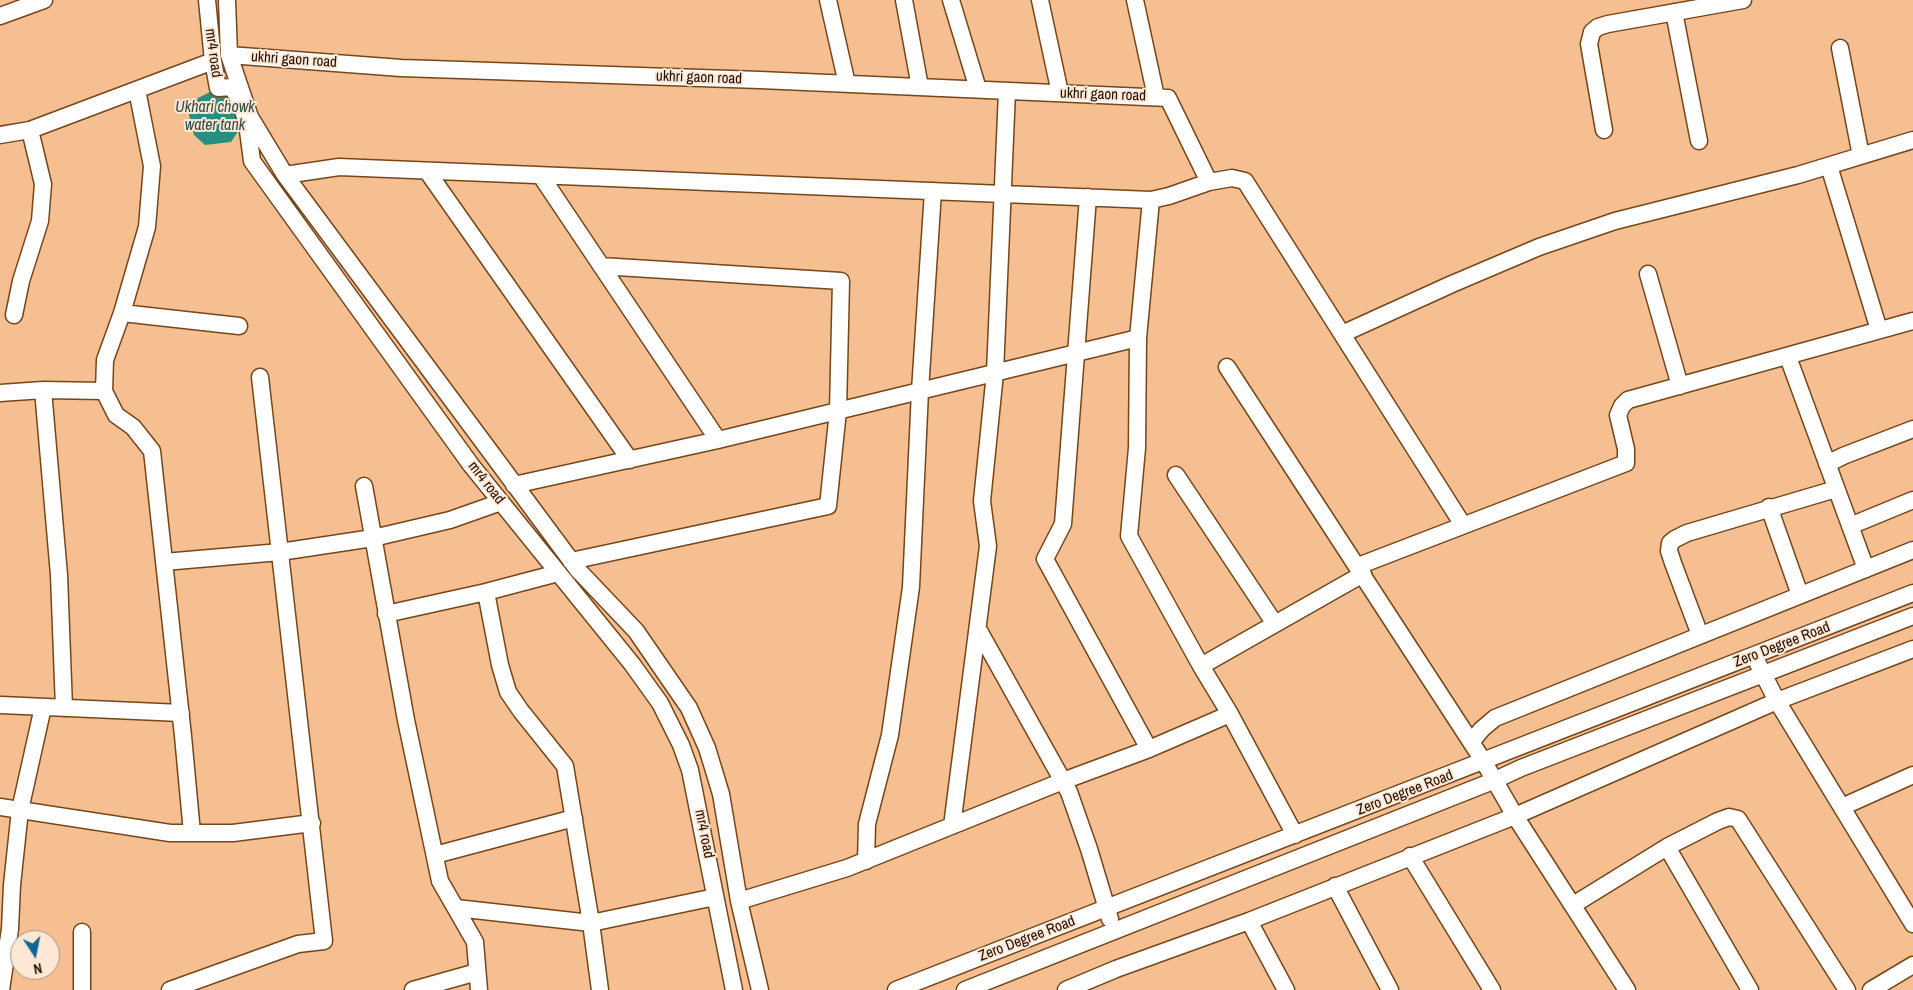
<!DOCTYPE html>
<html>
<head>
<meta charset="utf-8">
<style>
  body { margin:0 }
  #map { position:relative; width:1913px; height:990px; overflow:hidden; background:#f6bf92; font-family:"Archivo Narrow",sans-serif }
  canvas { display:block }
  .north { position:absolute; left:10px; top:930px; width:50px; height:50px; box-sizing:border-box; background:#fee7d5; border:1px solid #a69180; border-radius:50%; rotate:169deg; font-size:14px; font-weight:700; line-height:20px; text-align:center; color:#220f01 }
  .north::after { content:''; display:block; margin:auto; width:18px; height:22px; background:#0d6696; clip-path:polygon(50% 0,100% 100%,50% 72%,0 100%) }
</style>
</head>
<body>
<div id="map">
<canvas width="1913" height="990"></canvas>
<div class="north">N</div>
</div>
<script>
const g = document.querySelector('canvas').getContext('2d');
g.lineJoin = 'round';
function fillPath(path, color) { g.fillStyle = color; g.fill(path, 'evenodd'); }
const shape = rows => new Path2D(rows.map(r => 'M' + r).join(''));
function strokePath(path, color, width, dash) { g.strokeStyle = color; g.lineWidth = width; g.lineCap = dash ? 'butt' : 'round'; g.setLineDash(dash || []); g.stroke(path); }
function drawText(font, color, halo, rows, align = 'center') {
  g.font = font + ' "Archivo Narrow",sans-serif'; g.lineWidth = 4; g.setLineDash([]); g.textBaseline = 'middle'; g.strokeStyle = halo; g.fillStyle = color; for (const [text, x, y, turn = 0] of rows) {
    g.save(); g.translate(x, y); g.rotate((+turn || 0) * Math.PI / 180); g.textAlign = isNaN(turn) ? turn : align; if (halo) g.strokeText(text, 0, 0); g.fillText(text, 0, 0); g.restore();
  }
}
fillPath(shape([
  [212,91,228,95,240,120,237,133,231,142,205,145,194,135,189,115,198,98]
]), '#288e7f');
const minor = shape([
  [207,0,213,61,218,88,232,87,240,102,247,123,252,161,471,465,632,664,660,703,681,745,690,770,734,990],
  [227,0,229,55,250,117,285,175,578,570,636,631,689,708,707,748,721,794,739,901,760,990],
  [828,0,847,84],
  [904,0,920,87],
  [951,0,978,89],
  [1040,0,1060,93],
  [1135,0,1156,97],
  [1674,12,1699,141],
  [0,16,44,0],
  [1840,48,1861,156],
  [229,55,401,68,760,80,1168,98,1209,182],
  [137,90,152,166,147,227,122,313,105,360,104,391,116,415,133,427,152,451,183,736,192,833],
  [1604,130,1589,44,1592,32,1598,27,1608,24,1743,0],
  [0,135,30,130,213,61],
  [1829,166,1879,330],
  [427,171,630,460],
  [285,175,339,167,1151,200,1169,196,1209,182,1232,178,1245,181,1463,525],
  [541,176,718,440],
  [1088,197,1063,524,1045,559,1149,749],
  [1151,200,1138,338,1137,448,1129,536,1201,666,1230,714,1295,835],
  [1648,274,1680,386],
  [122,313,239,326],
  [14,315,21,281,40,221,43,184,30,130],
  [1342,334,1452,284,1539,247,1615,221,1798,175,1913,140],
  [1788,357,1866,569],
  [1227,367,1484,762,1515,816,1627,990],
  [43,390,59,575,64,708],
  [0,393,43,390,104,391],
  [1827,464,1843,456,1913,429],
  [1176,475,1275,624],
  [514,485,718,440,1138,338],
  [364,486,406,720,440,881,475,942,479,990],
  [1769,507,1800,595],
  [1850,526,1913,500],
  [571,561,828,506,838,411,841,281,601,266],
  [164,562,280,552,373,538,450,520,501,502],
  [1358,566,1626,463,1626,449,1618,415,1622,406,1628,400,1913,321],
  [486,592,500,665,508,692,521,711,565,766,591,923,600,990],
  [386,614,486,592,558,573],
  [978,629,1069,792,1089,849,1110,919],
  [1700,635,1673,563,1669,551,1670,543,1675,539,1687,533,1836,489],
  [1758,664,1777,701,1913,924],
  [1201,666,1363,574],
  [1,705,181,713],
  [1471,742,1482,729,1495,718,1913,550],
  [0,807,170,833,233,833,312,823],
  [1842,807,1913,775],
  [952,826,988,546,982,501,995,373,1007,91],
  [1667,847,1750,990],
  [435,855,574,818],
  [1410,856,1492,990],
  [866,861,867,824,890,735,911,587,920,391,933,191],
  [1335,886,1390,990],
  [739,901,847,868,1063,781,1149,749,1230,714],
  [1573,905,1667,847,1718,821,1729,817,1738,819,1847,990],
  [456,908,591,923,715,897],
  [1249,921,1286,990],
  [82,932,82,990],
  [1,990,10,929,12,885,20,810,43,707],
  [170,990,298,944,324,941,260,377],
  [413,990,477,972],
  [896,990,1913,593],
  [965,990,1493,781,1521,768,1913,616],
  [1066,990,1116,969,1249,921,1515,816,1777,701,1913,649],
  [1871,990,1913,965]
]);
strokePath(minor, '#754619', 19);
strokePath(minor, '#fff', 16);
drawText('15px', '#220f01', '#fee7d5', [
  ["mr4 road",213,53,82],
  ["ukhri gaon road",294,60,4],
  ["ukhri gaon road",699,78,2],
  ["ukhri gaon road",1103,95,2],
  ["mr4 road",486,483,52],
  ["Zero Degree Road",1782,645,-21],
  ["Zero Degree Road",1405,793,-21],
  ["mr4 road",704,834,79],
  ["Zero Degree Road",1027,939,-21]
]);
drawText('italic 16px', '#2f4d47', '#fee7d5', [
  ["Ukhari chowk",215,108],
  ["water tank",215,126]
]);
</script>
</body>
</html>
